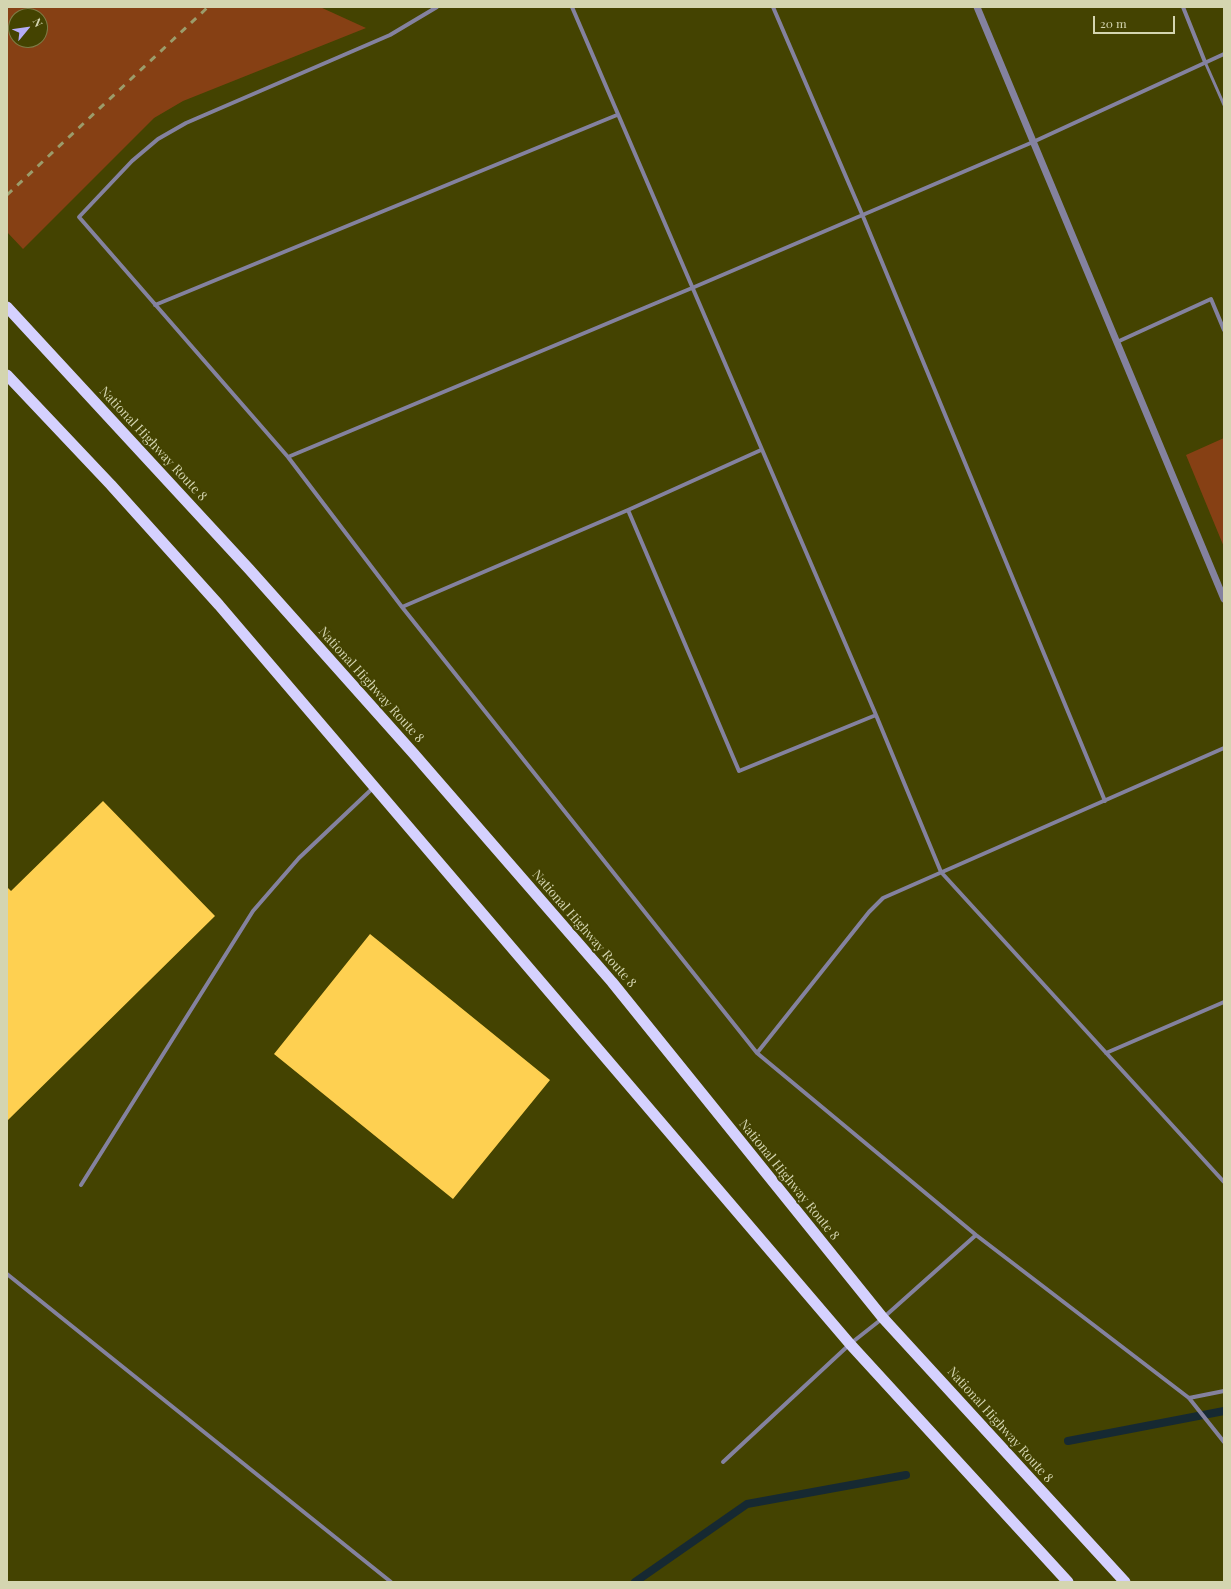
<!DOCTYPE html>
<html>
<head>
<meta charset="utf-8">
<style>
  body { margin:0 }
  #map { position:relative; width:1231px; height:1589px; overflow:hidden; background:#444301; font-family:"Playfair Display",serif }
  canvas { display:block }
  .frame { position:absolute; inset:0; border:8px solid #d4d5b0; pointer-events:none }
  .north { position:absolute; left:8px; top:8px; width:40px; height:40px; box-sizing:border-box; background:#444301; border:1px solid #7e7d47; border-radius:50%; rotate:61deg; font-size:11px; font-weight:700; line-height:16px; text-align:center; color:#d4d5b0 }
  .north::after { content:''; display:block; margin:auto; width:14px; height:18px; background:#b5acf8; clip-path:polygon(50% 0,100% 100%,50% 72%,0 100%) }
  .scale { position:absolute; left:1093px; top:16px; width:82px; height:18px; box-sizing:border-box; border:2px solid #d4d5b0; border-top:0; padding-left:5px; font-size:12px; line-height:14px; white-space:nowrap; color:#d4d5b0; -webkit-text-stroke:3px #444301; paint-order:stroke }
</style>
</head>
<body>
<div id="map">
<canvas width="1231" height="1589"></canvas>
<div class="frame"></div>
<div class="north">N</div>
<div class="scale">20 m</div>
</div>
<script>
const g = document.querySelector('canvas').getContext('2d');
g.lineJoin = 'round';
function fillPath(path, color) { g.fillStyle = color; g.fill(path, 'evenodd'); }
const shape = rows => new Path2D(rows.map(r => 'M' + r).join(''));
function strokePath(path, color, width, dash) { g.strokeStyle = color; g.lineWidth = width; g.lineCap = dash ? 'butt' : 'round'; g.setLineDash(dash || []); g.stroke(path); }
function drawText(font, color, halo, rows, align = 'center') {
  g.font = font + ' "Playfair Display",serif'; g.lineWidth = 4; g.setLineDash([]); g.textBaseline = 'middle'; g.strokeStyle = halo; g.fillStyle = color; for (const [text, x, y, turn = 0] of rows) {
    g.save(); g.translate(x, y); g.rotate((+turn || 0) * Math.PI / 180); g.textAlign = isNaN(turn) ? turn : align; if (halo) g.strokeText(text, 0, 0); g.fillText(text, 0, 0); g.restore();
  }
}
fillPath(shape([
  [7,7,320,7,366,28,183,101,154,118,23,249,7,232],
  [16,16,40,16,40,40,16,40],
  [1224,438,1224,547,1186,455]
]), '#864014');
strokePath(shape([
  [1068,1441,1224,1411],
  [635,1582,747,1504,906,1475]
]), '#162932', 8);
fillPath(shape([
  [103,801,215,916,7,1121,7,887,11,891],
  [370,934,550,1080,453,1199,274,1054]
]), '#fed051');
strokePath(shape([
  [1205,62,1224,105]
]), '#84829f', 3);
strokePath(shape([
  [437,7,390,35,186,123,158,139,132,161,79,217,288,457,402,607,757,1053,976,1235,1189,1398,1224,1442],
  [572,7,876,715,941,872,1224,1182],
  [773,7,862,214,1105,801],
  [1183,7,1205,62],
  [155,305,617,115],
  [1117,342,1211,299,1224,330],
  [288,457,692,288,1033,142,1224,54],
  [628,510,739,771,876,715],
  [402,607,628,510,761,450],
  [757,1053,869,912,883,898,1224,748],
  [1106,1053,1224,1002],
  [81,1185,253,911,299,858,374,787],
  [7,1274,391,1582],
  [1189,1398,1224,1391],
  [723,1462,850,1344,883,1318,976,1235]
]), '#84829f', 4);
strokePath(shape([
  [977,7,1224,599]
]), '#84829f', 7);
strokePath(shape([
  [7,307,249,569,414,754,612,982,883,1318,1125,1582],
  [7,375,111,485,219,605,850,1344,1068,1582]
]), '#d5d1fe', 11);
strokePath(shape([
  [7,195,208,7]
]), '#9b9c6b', 3, [7, 7]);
drawText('13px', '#d4d5b0', '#444301', [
  ["National Highway Route 8",153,444,47],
  ["National Highway Route 8",371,685,48],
  ["National Highway Route 8",584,929,49],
  ["National Highway Route 8",789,1180,51],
  ["National Highway Route 8",1000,1425,48]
]);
</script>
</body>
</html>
